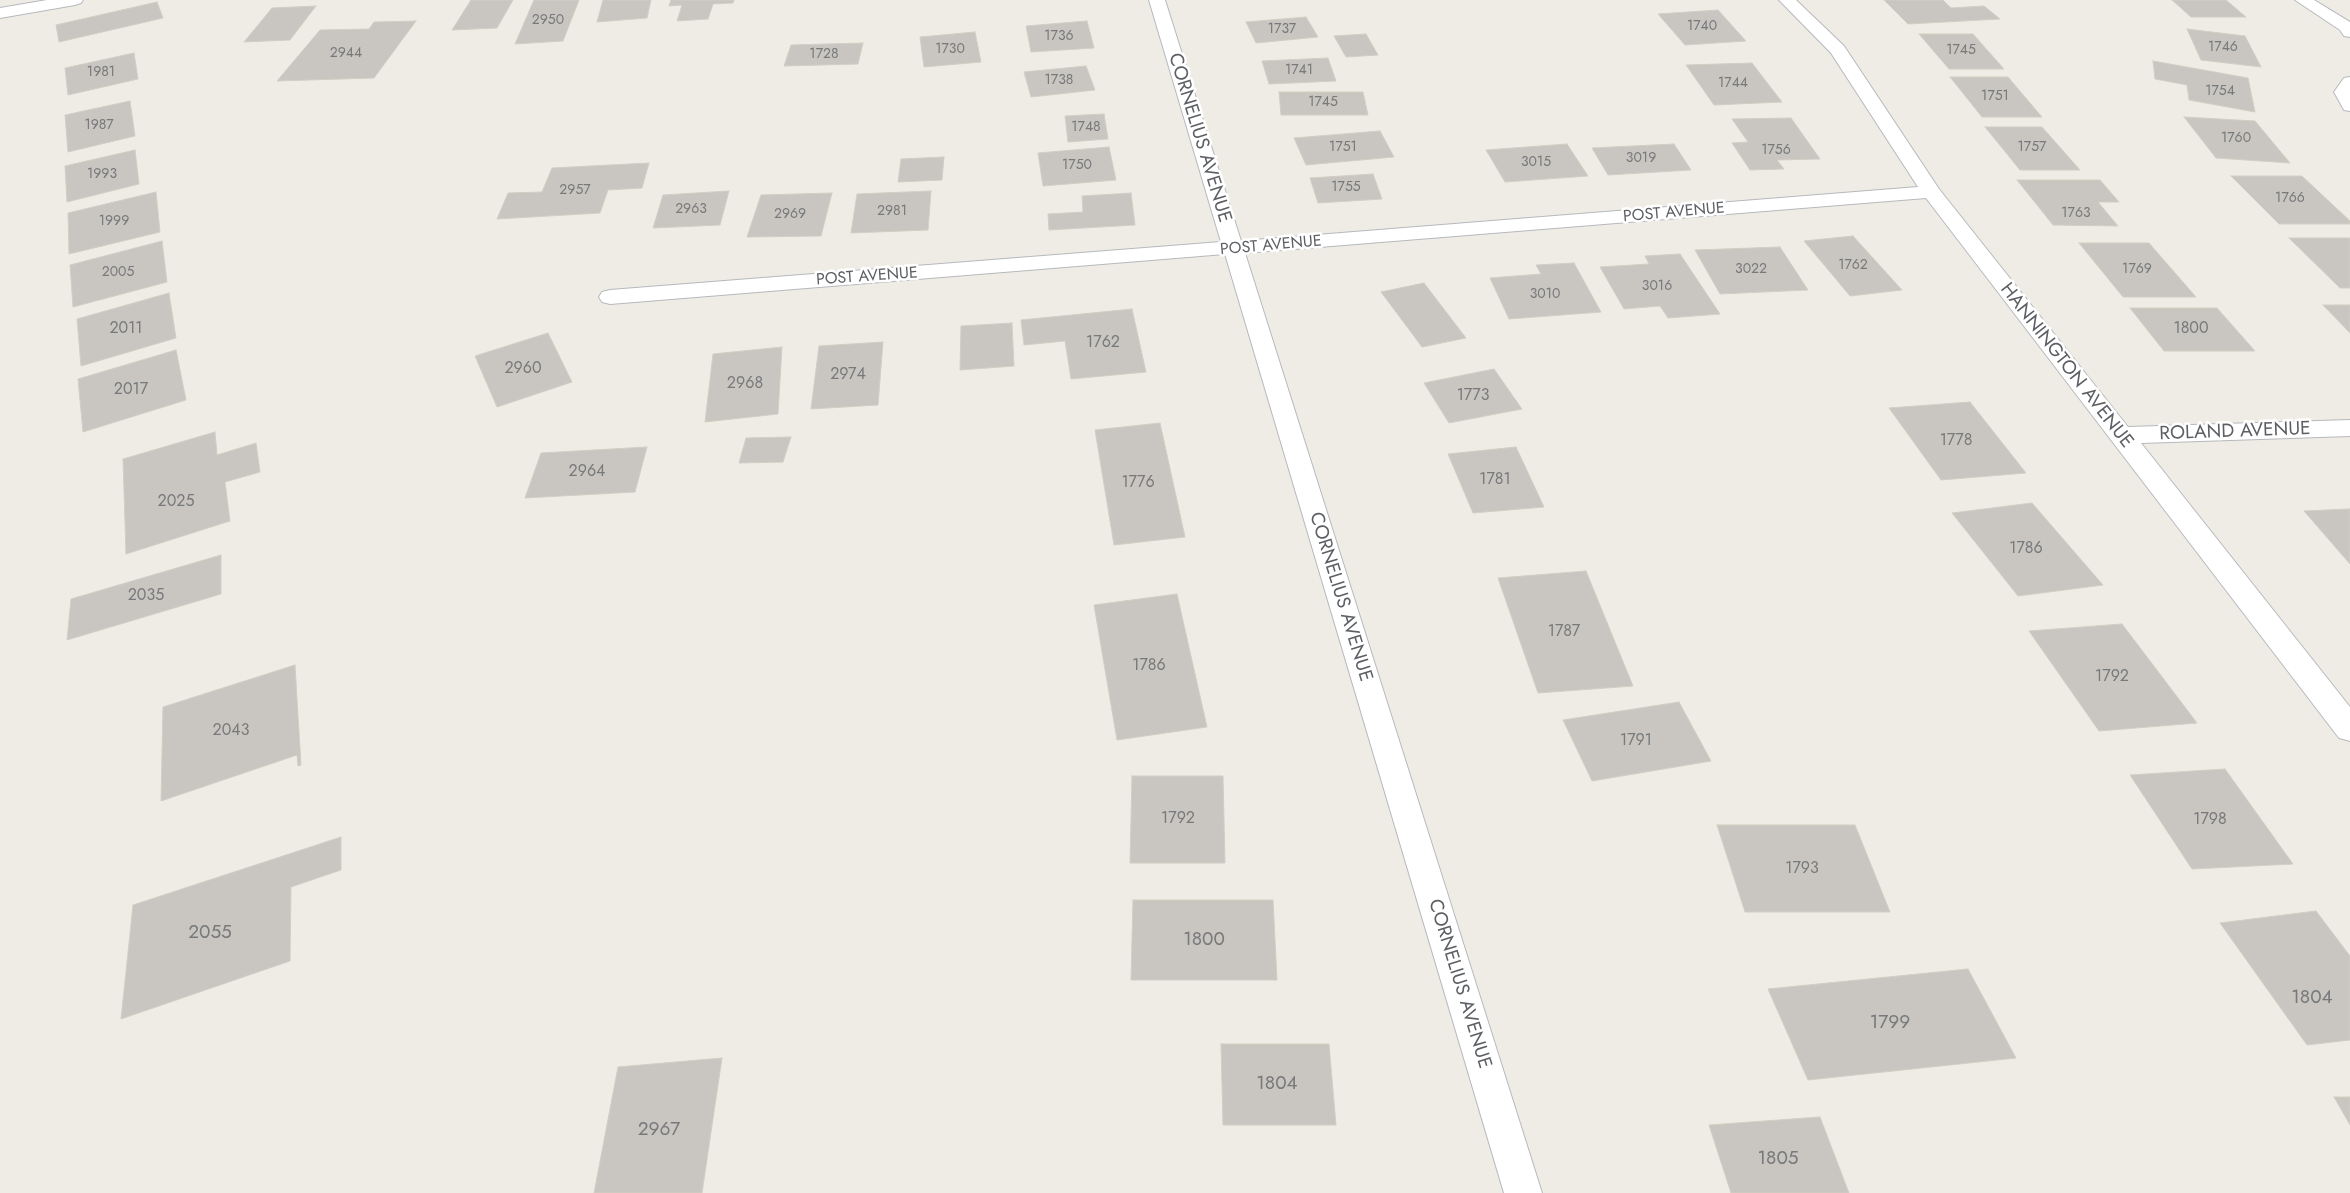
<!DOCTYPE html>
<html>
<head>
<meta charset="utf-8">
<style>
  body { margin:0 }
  canvas { display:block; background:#eeece4 }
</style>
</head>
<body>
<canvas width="2350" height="1193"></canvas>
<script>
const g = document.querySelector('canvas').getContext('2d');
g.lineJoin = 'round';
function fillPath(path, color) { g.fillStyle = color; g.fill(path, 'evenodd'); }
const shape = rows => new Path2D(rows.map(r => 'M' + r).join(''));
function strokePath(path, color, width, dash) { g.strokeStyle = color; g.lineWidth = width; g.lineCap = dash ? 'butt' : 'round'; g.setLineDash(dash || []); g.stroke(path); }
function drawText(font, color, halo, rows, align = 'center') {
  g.font = font + ' Jost,sans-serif'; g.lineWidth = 5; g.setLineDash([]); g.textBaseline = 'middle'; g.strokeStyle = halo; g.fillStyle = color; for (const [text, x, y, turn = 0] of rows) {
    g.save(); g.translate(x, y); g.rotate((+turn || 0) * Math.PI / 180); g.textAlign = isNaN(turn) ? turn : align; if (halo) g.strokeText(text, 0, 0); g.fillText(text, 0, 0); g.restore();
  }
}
const building = shape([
  [471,0,513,0,497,28,452,30,471,0],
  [534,0,579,0,563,41,515,44,534,0],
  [603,0,651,0,647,18,597,22,603,0],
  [671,0,734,0,733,3,713,4,708,19,677,21,682,5,669,6,671,0],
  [1884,0,1943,0,1951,8,1984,6,2000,19,1908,24,1884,0],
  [2172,0,2226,0,2246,17,2191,17,2172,0],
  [157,2,163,18,59,42,56,25,157,2],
  [316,6,290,40,244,42,272,8,316,6],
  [1718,10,1746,41,1685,45,1658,14,1718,10],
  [1306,17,1318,37,1256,43,1246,22,1306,17],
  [416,21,374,78,277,81,320,30,369,29,374,22,416,21],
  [1087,21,1094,48,1031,52,1026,26,1087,21],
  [2187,29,2245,36,2261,67,2201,60,2187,29],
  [975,32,981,62,924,67,920,37,975,32],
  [1366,34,1378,55,1346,57,1334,36,1366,34],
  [1919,34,1973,34,2004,69,1949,69,1919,34],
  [863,43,858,64,784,66,791,45,863,43],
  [134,53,138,79,68,95,65,68,134,53],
  [1328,58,1336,81,1269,84,1262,61,1328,58],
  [2153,61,2248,78,2255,112,2189,100,2187,85,2155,79,2153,61],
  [1752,63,1782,102,1714,105,1686,65,1752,63],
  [1086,66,1095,90,1031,97,1024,72,1086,66],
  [1950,77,2008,77,2042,117,1982,117,1950,77],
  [1279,92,1363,92,1368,115,1281,115,1279,92],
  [130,101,135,136,68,152,65,115,130,101],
  [1104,114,1108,139,1068,142,1065,116,1104,114],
  [2184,117,2255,121,2290,163,2216,158,2184,117],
  [1791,118,1820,159,1777,160,1784,169,1750,170,1732,143,1748,142,1732,119,1791,118],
  [1985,127,2042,127,2080,170,2020,170,1985,127],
  [1380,131,1394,157,1306,165,1294,138,1380,131],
  [1567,144,1588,176,1505,182,1486,150,1567,144],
  [1674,144,1691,170,1608,175,1592,148,1674,144],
  [1109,147,1116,180,1043,186,1038,153,1109,147],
  [135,150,139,184,67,202,65,166,135,150],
  [944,157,942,180,898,182,901,159,944,157],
  [649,163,642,188,608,190,600,213,497,219,508,193,542,192,552,168,649,163],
  [1373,174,1382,199,1318,203,1310,178,1373,174],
  [2231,176,2302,176,2350,221,2350,224,2279,224,2231,176],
  [2017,180,2100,180,2119,202,2098,202,2118,226,2053,225,2017,180],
  [729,191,720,225,653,228,663,195,729,191],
  [931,191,928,230,851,233,857,194,931,191],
  [156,192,160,232,69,254,68,213,156,192],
  [832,193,821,236,747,237,761,195,832,193],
  [1131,193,1135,225,1049,230,1048,214,1083,212,1082,196,1131,193],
  [1853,236,1902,290,1850,296,1804,241,1853,236],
  [2289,238,2350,238,2350,288,2340,288,2289,238],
  [162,241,167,282,73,307,70,265,162,241],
  [2079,243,2149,243,2196,297,2123,297,2079,243],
  [1780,247,1808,290,1720,294,1695,250,1780,247],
  [1680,254,1720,314,1668,318,1660,306,1624,309,1600,267,1649,264,1645,256,1680,254],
  [1574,263,1601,312,1509,319,1490,278,1541,274,1536,265,1574,263],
  [1424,283,1466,338,1422,347,1381,292,1424,283],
  [169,293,176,338,81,366,77,319,169,293],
  [2323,305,2350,305,2350,333,2323,305],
  [2130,308,2217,308,2255,351,2164,351,2130,308],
  [1132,309,1146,372,1071,379,1065,341,1024,345,1021,320,1132,309],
  [1012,323,1014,366,960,370,961,326,1012,323],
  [548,333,572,382,497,407,475,356,548,333],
  [883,342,878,405,811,409,819,346,883,342],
  [782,347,778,414,705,422,713,354,782,347],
  [176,350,186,400,83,432,78,379,176,350],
  [1494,369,1522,409,1449,423,1424,383,1494,369],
  [1970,402,2026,473,1941,480,1889,408,1970,402],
  [1160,423,1185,537,1114,545,1095,430,1160,423],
  [215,432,217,455,256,443,260,472,225,482,230,521,126,554,123,459,215,432],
  [791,437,783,462,739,463,746,438,791,437],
  [647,447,635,492,525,498,541,453,647,447],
  [1516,447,1544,507,1473,513,1448,454,1516,447],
  [2032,503,2103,585,2018,596,1952,513,2032,503],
  [2350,509,2350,564,2304,511,2350,509],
  [221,555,221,594,67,640,71,599,221,555],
  [1586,571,1633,686,1538,693,1498,578,1586,571],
  [1177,594,1207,727,1117,740,1094,605,1177,594],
  [2122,624,2197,723,2099,731,2029,631,2122,624],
  [295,665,301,765,298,766,297,755,161,801,163,707,295,665],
  [1679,702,1711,761,1592,781,1563,720,1679,702],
  [2225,769,2293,864,2192,869,2130,775,2225,769],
  [1132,776,1223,776,1225,863,1130,863,1132,776],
  [1717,825,1855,825,1890,912,1745,912,1717,825],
  [341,837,341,870,291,887,290,961,121,1019,133,905,341,837],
  [1133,900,1273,900,1277,980,1131,980,1133,900],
  [2316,911,2350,956,2350,1040,2307,1045,2220,923,2316,911],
  [1968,969,2016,1058,1808,1080,1768,989,1968,969],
  [1221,1044,1329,1044,1336,1125,1223,1125,1221,1044],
  [722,1058,702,1193,594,1193,618,1067,722,1058],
  [2334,1097,2350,1097,2350,1125,2334,1097],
  [1820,1117,1849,1193,1731,1193,1709,1125,1820,1117]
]);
fillPath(building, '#c9c6c1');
strokePath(building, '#d2cec3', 1);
const minor = shape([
  [47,0,83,0,81,3,75,5,0,18,0,8,47,0],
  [1149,0,1165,0,1241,241,1918,187,1831,53,1779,0,1796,0,1844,46,1939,189,2128,427,2350,420,2350,436,2141,443,2350,707,2350,741,2339,738,1926,198,1245,253,1542,1193,1504,1193,1225,254,610,304,602,302,599,297,602,292,610,290,1221,242,1149,0],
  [2295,0,2314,0,2350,22,2350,37,2344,36,2340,30,2295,0],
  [2350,77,2350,111,2344,110,2334,92,2344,78,2350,77]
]);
strokePath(minor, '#b6b9bd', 2);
fillPath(minor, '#fff');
drawText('14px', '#77797b', null, [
  ["2950",548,21],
  ["1740",1702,27],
  ["1737",1282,30],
  ["1736",1059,37],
  ["1746",2223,48],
  ["1730",950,50],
  ["1745",1961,51],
  ["2944",346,54],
  ["1728",824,55],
  ["1741",1299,71],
  ["1981",101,73],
  ["1738",1059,81],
  ["1744",1733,84],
  ["1754",2220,92],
  ["1751",1995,97],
  ["1745",1323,103],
  ["1987",99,126],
  ["1748",1086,128],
  ["1760",2236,139],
  ["1751",1343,148],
  ["1757",2032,148],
  ["1756",1776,151],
  ["3019",1641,159],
  ["3015",1536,163],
  ["1750",1077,166],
  ["1993",102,175],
  ["1755",1346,188],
  ["2957",575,191],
  ["1766",2290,199],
  ["2963",691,210],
  ["2981",892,212],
  ["1763",2076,214],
  ["2969",790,215],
  ["1999",114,222],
  ["1762",1853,266],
  ["3022",1751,270],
  ["1769",2137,270],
  ["2005",118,273],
  ["3016",1657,287],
  ["3010",1545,295]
]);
drawText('16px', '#5c5f64', '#fff', [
  ["POST AVENUE",1674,213,-5],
  ["POST AVENUE",1271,246,-5],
  ["POST AVENUE",867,277,-4]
]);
drawText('16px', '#77797b', null, [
  ["2011",126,329],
  ["1800",2191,329],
  ["1762",1103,343],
  ["2960",523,369],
  ["2974",848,375],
  ["2968",745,384],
  ["2017",131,390],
  ["1773",1473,396],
  ["1778",1956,441],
  ["2964",587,472],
  ["1781",1495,480],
  ["1776",1138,483],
  ["2025",176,502],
  ["1786",2026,549],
  ["2035",146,596],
  ["1787",1564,632],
  ["1786",1149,666],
  ["1792",2112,677],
  ["2043",231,731],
  ["1791",1636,741],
  ["1792",1178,819],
  ["1798",2210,820],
  ["1793",1802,869]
]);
drawText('19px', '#5c5f64', '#fff', [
  ["CORNELIUS AVENUE",1199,138,73],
  ["HANNINGTON AVENUE",2066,366,52],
  ["ROLAND AVENUE",2235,432,-2],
  ["CORNELIUS AVENUE",1340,597,73],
  ["CORNELIUS AVENUE",1459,984,73]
]);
drawText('19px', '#77797b', null, [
  ["2055",210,933],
  ["1800",1204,940],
  ["1804",2312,998],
  ["1799",1890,1023],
  ["1804",1277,1084],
  ["2967",659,1130],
  ["1805",1778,1159]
]);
</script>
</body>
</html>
